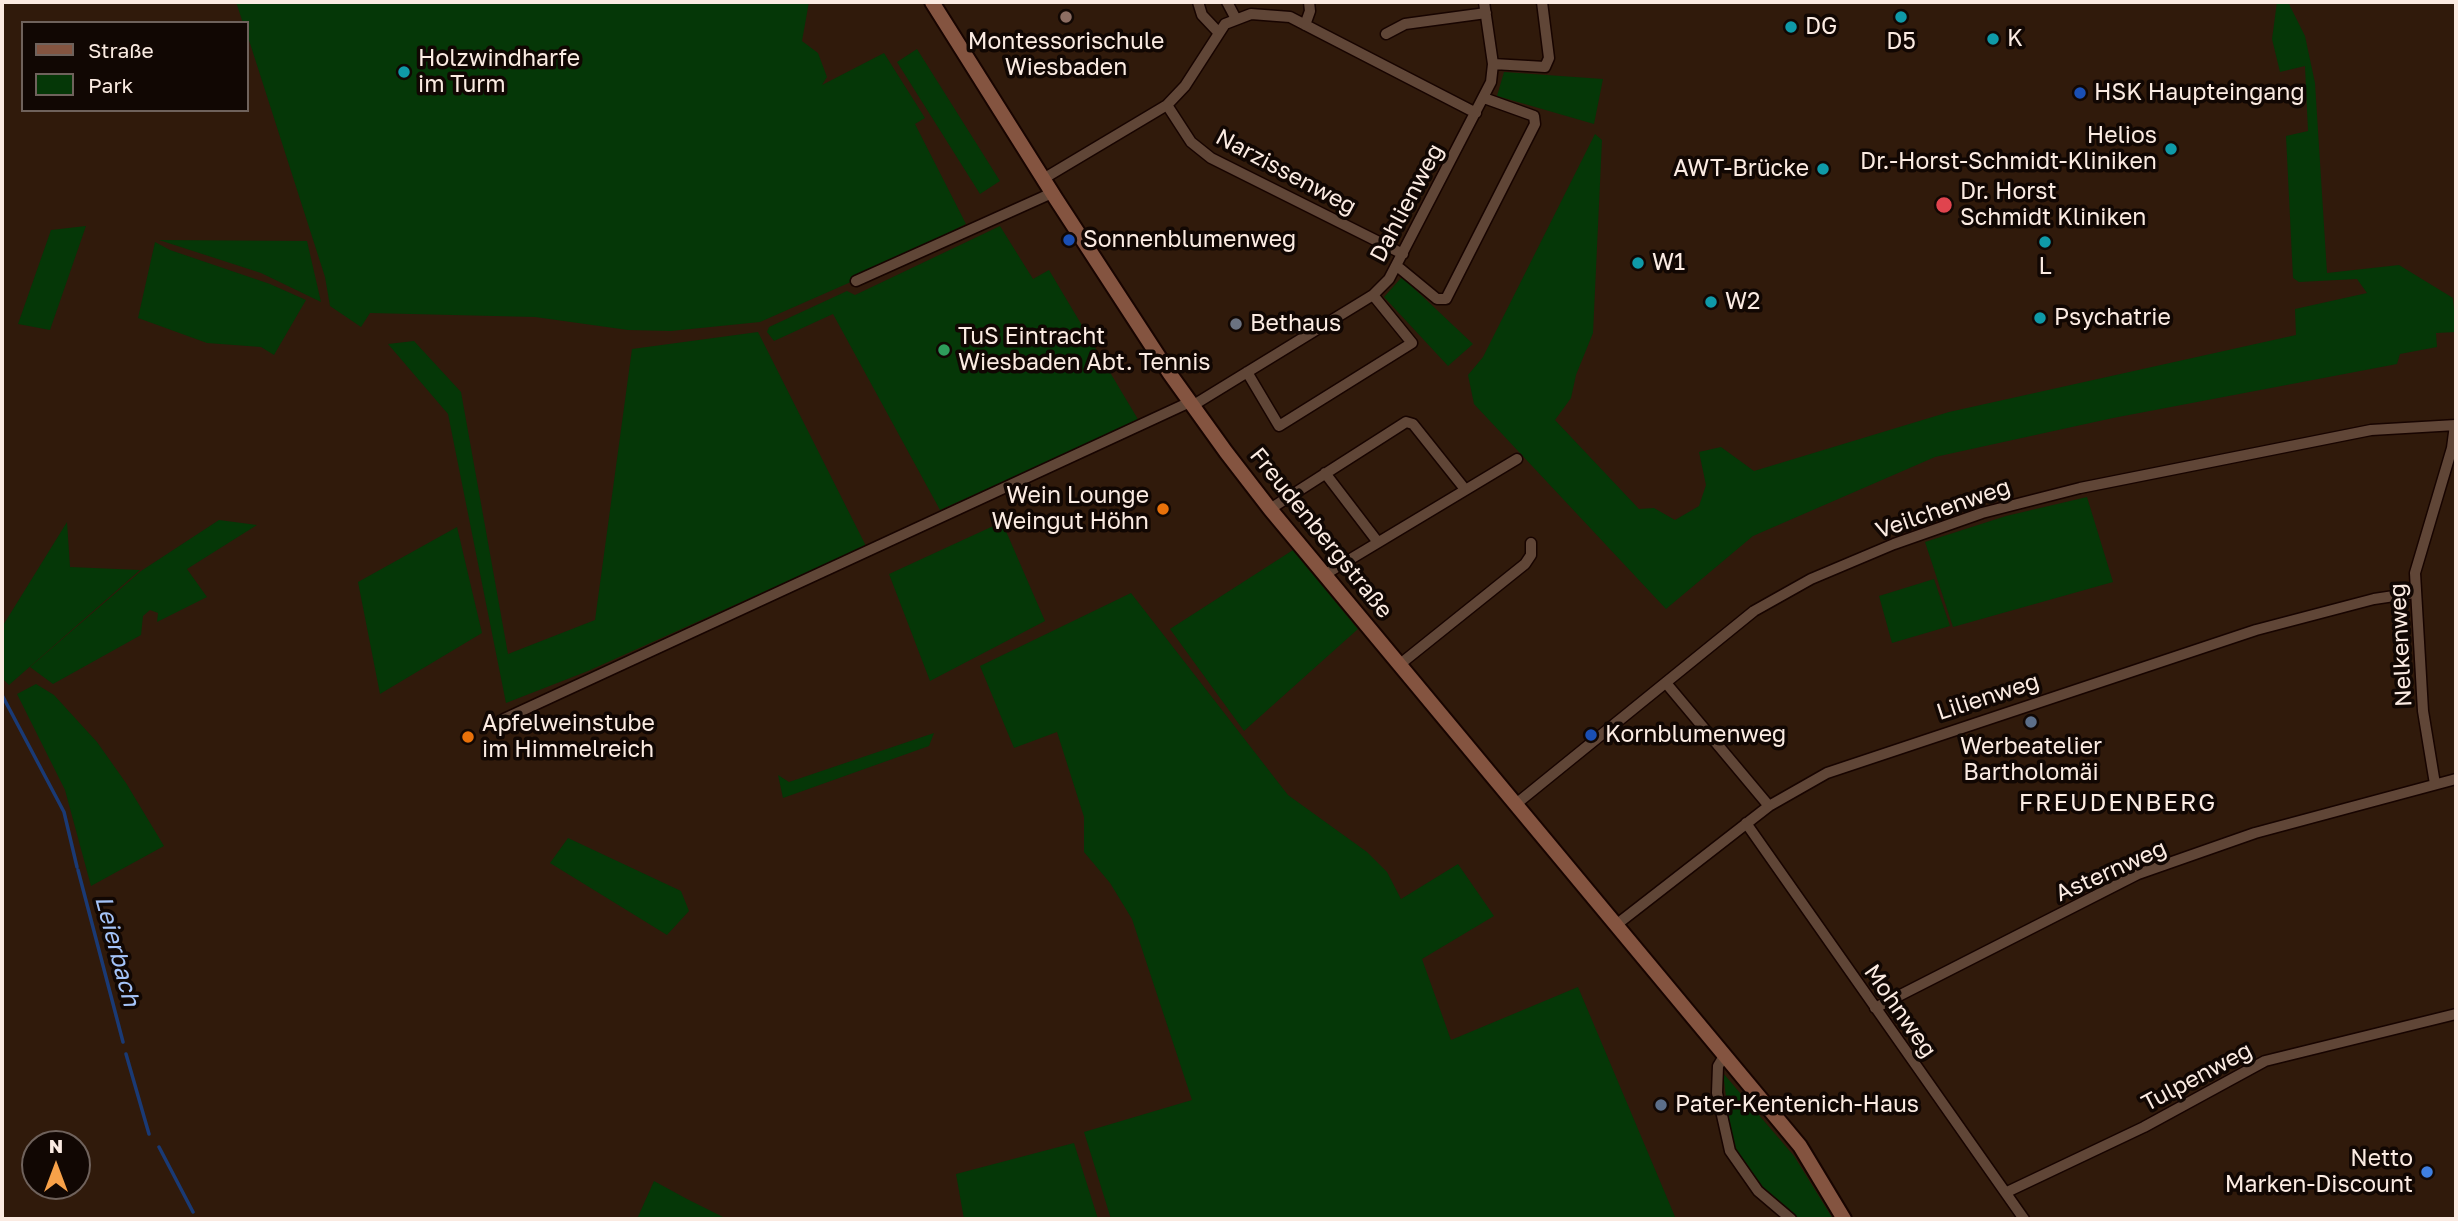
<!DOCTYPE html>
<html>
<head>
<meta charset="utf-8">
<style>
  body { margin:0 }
  #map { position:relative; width:2458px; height:1221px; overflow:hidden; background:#301a0b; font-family:"Golos Text",sans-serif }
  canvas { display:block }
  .frame { position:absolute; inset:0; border:4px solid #fbebe2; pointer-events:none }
  .legend { position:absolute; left:21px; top:21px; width:228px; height:91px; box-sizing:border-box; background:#110703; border:2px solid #6f625c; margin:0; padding:9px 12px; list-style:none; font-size:21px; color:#fbebe2 }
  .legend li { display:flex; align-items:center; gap:14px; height:35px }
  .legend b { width:35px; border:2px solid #6f625c }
  .north { position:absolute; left:21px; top:1130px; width:70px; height:70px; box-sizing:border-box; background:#110703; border:2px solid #6f625c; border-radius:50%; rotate:0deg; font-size:19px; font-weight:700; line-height:28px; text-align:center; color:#fbebe2 }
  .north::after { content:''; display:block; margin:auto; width:24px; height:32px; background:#f7a149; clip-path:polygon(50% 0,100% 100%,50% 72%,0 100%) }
</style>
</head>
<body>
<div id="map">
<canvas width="2458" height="1221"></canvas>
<div class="frame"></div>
<ul class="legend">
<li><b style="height:9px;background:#845440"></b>Straße</li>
<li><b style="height:19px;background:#053707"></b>Park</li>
</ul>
<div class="north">N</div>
</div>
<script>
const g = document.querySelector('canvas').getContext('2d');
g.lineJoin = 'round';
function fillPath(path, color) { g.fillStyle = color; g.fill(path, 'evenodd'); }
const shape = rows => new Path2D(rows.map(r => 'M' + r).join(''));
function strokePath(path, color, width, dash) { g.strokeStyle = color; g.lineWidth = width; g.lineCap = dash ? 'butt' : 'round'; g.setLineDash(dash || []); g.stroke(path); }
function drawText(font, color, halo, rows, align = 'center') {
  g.font = font + ' "Golos Text",sans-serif'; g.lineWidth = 7; g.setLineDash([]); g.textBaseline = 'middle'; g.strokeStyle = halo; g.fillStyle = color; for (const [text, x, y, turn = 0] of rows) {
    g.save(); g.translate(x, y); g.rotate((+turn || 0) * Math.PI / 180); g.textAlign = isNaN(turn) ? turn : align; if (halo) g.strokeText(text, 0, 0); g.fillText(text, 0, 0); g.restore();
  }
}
fillPath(shape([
  [236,2,809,2,802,41,818,53,827,77,822,85,884,53,925,118,915,124,966,224,860,278,760,322,671,331,628,330,535,317,370,313,361,327,330,306,325,277,247,34,247,23,243,23],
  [2277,2,2288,2,2305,36,2315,83,2327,273,2399,265,2453,298,2456,332,2436,333,2437,347,2400,354,2397,364,2113,418,1935,457,1753,536,1666,609,1474,404,1468,375,1483,357,1595,134,1602,140,1593,333,1576,375,1571,398,1555,420,1639,509,1654,508,1675,520,1699,506,1706,485,1699,452,1721,447,1754,471,1949,412,2296,335,2295,309,2367,293,2357,279,2299,282,2293,278,2286,136,2308,131,2305,66,2280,72,2272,39],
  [917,49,1000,181,980,194,897,62],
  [1504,72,1603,79,1594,124,1497,96],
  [86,226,50,330,18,324,51,230],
  [1000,226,1033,279,1049,270,1139,421,940,510,833,314,774,341,767,332,769,327,847,291,855,295],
  [159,240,307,241,321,302,261,273],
  [155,242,170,250,270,284,306,300,274,355,261,347,207,343,138,318],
  [1402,277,1473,344,1448,366,1384,297],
  [758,332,866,546,588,671,506,703,448,414,388,344,414,341,461,392,508,654,595,620,632,349],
  [2087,497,2113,582,1953,627,1925,542,2006,516],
  [219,520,257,525,187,569,207,597,157,622,158,613,150,610,143,616,141,635,53,684,30,667,141,571],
  [67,522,70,567,140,570,9,685,2,678,2,627],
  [1002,522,1045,621,930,681,889,574],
  [457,527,482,633,380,694,358,582],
  [1293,550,1358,629,1244,731,1170,629],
  [1934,579,1950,626,1892,643,1879,596],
  [1131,593,1288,795,1367,852,1387,872,1401,899,1458,864,1494,916,1422,959,1451,1040,1578,987,1676,1219,1111,1219,1084,1132,1192,1100,1132,919,1110,883,1084,852,1084,817,1057,732,1014,748,980,666],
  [36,684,54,695,97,742,126,783,164,846,91,886,65,790,17,694],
  [934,733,929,746,783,798,778,775,789,782],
  [568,838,681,891,689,911,667,935,550,863],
  [1723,1073,1794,1156,1833,1219,1800,1219,1781,1208,1761,1188,1741,1162,1731,1136],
  [1074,1143,1098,1219,964,1219,956,1174],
  [654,1181,687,1199,727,1219,637,1219]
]), '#053707');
strokePath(shape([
  [2,695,64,812,77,867],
  [78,870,123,1042],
  [126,1054,149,1134],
  [159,1147,193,1212]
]), '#1a3a75', 3.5);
const street = shape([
  [1198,2,1202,15,1219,33],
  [1227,2,1236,19],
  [1305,25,1310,11,1309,2],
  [1386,34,1405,24,1486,13],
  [1493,64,1545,67,1549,58,1542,2],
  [1167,105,1191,142,1211,158,1403,254],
  [1043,179,1167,105,1185,86,1225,24,1251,14,1290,17,1476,113],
  [1397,266,1437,299,1446,299,1535,124,1534,116,1484,98],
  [856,281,1052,193],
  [1247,372,1279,426,1412,343,1373,295],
  [1192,406,1373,295,1389,279,1491,82,1493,64,1484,2],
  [1325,473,1377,541],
  [1270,509,1406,422,1413,424,1464,488],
  [1324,575,1517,459],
  [1399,665,1525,564,1531,555,1531,543],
  [1666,683,1769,806],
  [504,719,1190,402],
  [2435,784,2423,711,2415,573,2452,448,2455,425],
  [1516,804,1754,611,1811,579,1894,544,1982,513,2080,488,2371,430,2456,425],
  [1746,823,2024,1219],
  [1616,925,1769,806,1827,773,2256,630,2374,599,2414,593],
  [1875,1008,2138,874,2255,833,2456,779],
  [1724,1056,1718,1066,1717,1093,1730,1151,1758,1191,1791,1219],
  [2007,1192,2144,1127,2265,1061,2456,1014]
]);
const secondary = shape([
  [932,2,1056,199,1170,374,1226,452,1270,509,1800,1146,1844,1219]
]);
strokePath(street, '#170400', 13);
strokePath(secondary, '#170400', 18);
strokePath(street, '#604637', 10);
strokePath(secondary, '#845440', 14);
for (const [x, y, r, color] of [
  [1066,17,7,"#8d6e63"],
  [1901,17,7,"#0f9aa8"],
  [1791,27,7,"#0f9aa8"],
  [1993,39,7,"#0f9aa8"],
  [404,72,7,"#0f9aa8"],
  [2080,93,7,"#1a4fb4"],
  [2171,149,7,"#0f9aa8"],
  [1823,169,7,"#0f9aa8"],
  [1944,205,9,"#e0444e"],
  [1069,240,7,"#1a4fb4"],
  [2045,242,7,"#0f9aa8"],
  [1638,263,7,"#0f9aa8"],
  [1711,302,7,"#0f9aa8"],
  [2040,318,7,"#0f9aa8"],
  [1236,324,7,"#6b7280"],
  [944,350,7,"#2e9e5b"],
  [1163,509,7,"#e8710a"],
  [2031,722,7,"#5c6f8a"],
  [1591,735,7,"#1a4fb4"],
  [468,737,7,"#e8710a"],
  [1661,1105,7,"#5c6f8a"],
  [2427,1172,7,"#3f7fe0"]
]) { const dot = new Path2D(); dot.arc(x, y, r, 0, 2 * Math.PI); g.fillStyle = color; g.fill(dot); strokePath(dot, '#110703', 2.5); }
drawText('23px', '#fbebe2', '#110703', [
  ["DG",1805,27],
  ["K",2007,39],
  ["Montessorischule",1066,42,"center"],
  ["Wiesbaden",1066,68,"center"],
  ["D5",1901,42,"center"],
  ["Holzwindharfe",418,59],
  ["im Turm",418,85],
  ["HSK Haupteingang",2094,93],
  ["Helios",2157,136,"right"],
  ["Dr.-Horst-Schmidt-Kliniken",2157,162,"right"],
  ["AWT-Brücke",1809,169,"right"],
  ["Dr. Horst",1960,192],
  ["Schmidt Kliniken",1960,218],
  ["Sonnenblumenweg",1083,240],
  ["W1",1652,263],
  ["L",2045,267,"center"],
  ["W2",1725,302],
  ["Psychatrie",2054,318],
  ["Bethaus",1250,324],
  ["TuS Eintracht",958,337],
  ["Wiesbaden Abt. Tennis",958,363],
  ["Wein Lounge",1149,496,"right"],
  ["Weingut Höhn",1149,522,"right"],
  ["Apfelweinstube",482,724],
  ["im Himmelreich",482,750],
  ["Kornblumenweg",1605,735],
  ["Werbeatelier",2031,747,"center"],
  ["Bartholomäi",2031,773,"center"],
  ["Pater-Kentenich-Haus",1675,1105],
  ["Netto",2413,1159,"right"],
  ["Marken-Discount",2413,1185,"right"]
], 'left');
drawText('23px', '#fbebe2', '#110703', [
  ["Narzissenweg",1286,172,28],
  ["Dahlienweg",1407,203,-62],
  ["Veilchenweg",1943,509,-19],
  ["Freudenbergstraße",1321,533,51],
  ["Nelkenweg",2401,645,-93],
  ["Lilienweg",1988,697,-18],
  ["Asternweg",2111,871,-24],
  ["Mohnweg",1900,1011,55],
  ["Tulpenweg",2197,1077,-28]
]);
g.letterSpacing = '2px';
drawText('24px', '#fbebe2', '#110703', [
  ["FREUDENBERG",2118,803]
]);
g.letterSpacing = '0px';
drawText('italic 24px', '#a4c3f8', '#110703', [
  ["Leierbach",117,951,75]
]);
</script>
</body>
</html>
